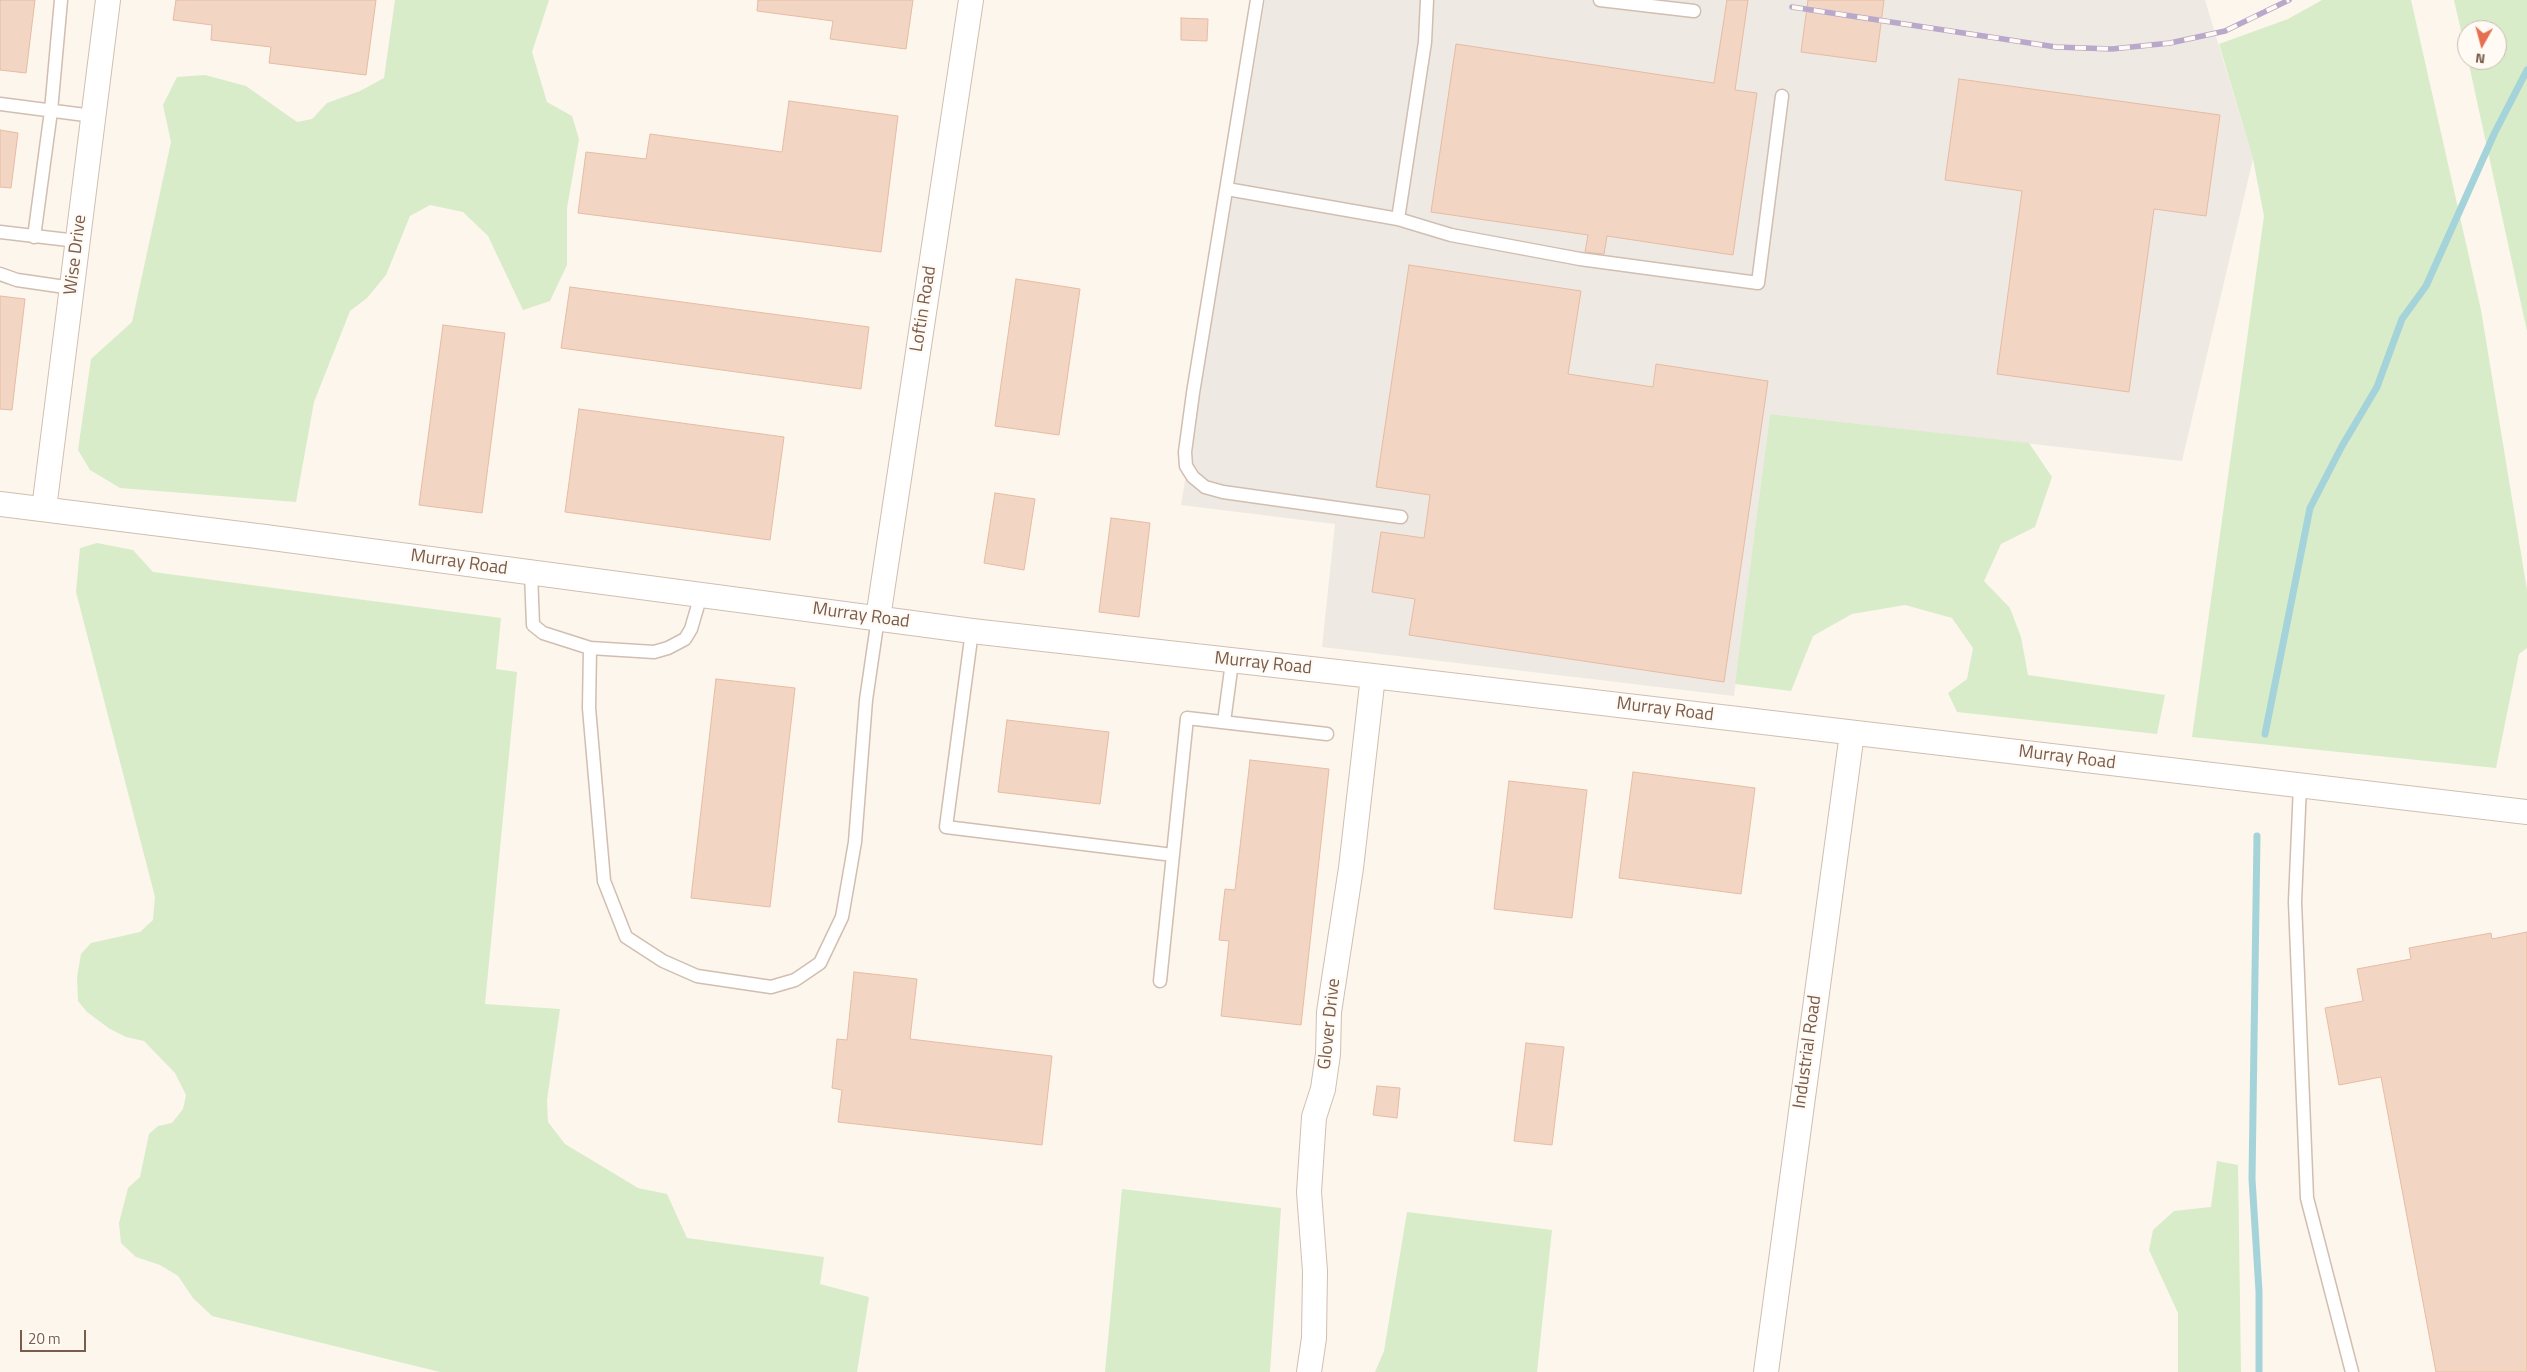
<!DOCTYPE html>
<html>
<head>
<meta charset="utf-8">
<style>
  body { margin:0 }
  #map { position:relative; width:2527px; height:1372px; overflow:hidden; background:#fdf6ec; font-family:"Titillium Web",sans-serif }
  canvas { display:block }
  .north { position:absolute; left:2457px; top:20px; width:50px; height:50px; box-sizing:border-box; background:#fffaf3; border:1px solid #cabbb1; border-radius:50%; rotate:187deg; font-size:14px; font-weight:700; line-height:20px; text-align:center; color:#7a5c4d }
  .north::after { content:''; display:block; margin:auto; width:18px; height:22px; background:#e76f51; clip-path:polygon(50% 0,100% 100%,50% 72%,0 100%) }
  .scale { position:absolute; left:20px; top:1330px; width:66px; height:22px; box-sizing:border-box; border:2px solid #7a5c4d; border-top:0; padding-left:6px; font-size:15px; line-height:18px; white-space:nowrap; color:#7a5c4d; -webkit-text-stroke:4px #fffaf3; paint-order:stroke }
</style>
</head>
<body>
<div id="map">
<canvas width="2527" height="1372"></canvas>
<div class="north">N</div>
<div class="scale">20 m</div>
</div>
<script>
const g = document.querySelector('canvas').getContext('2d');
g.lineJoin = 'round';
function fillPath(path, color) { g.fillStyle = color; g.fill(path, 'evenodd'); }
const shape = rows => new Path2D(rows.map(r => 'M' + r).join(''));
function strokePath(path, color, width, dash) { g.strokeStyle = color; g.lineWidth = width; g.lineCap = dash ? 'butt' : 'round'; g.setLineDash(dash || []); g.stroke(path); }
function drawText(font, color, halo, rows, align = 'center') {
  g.font = font + ' "Titillium Web",sans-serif'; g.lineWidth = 4.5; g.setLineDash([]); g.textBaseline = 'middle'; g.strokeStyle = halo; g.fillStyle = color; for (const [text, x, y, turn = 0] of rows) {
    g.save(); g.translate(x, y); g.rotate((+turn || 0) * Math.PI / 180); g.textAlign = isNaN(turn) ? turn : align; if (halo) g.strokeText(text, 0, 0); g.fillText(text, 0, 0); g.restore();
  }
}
fillPath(shape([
  [1265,0,2205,0,2253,159,2182,461,1770,414,1734,696,1322,647,1335,524,1181,505]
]), '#efe9e4');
fillPath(shape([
  [395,0,549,0,532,52,547,102,572,116,579,139,567,208,567,265,550,301,523,310,488,236,463,212,430,205,410,216,386,275,367,298,350,311,314,402,296,502,120,488,90,470,78,450,91,359,132,322,171,142,163,105,177,77,205,75,246,86,297,122,312,119,327,103,360,91,384,78],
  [2322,0,2411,0,2481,310,2527,590,2527,648,2519,654,2496,768,2192,737,2264,216,2253,159,2219,44,2288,19],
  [2454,0,2527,0,2527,331,2468,60,2497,60,2497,30,2467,30,2467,57],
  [1770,414,2029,443,2052,477,2035,527,2001,544,1984,581,2010,608,2021,637,2028,675,2165,695,2157,734,1957,712,1948,693,1967,679,1973,648,1952,618,1905,605,1852,614,1813,636,1791,691,1735,684],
  [97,543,133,550,153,572,501,618,496,669,517,672,485,1004,560,1009,547,1100,548,1122,565,1144,638,1188,667,1194,687,1238,824,1257,820,1284,869,1297,857,1372,440,1372,212,1316,193,1298,178,1276,160,1265,136,1257,121,1243,119,1223,128,1188,140,1177,149,1134,158,1126,172,1123,183,1109,186,1095,175,1073,144,1041,126,1037,110,1029,87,1012,78,1001,77,977,81,954,91,943,140,932,153,920,155,897,76,592,80,548],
  [2217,1161,2238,1165,2241,1372,2178,1372,2178,1313,2149,1250,2153,1230,2174,1211,2211,1207],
  [1122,1189,1281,1208,1270,1372,1105,1372],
  [1407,1212,1552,1230,1537,1372,1375,1372,1384,1351]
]), '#d8ecc9');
strokePath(shape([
  [2265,734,2310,508,2342,446,2377,387,2402,319,2426,286,2495,132,2527,70],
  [2257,836,2252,1179,2259,1291,2259,1372]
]), '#a5d3da', 7);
const building = shape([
  [0,0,35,0,26,73,0,70,0,0],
  [176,0,376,0,366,75,269,63,271,47,211,40,212,25,173,20,176,0],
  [758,0,913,0,906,49,830,39,833,21,757,11,758,0],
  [1727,0,1748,0,1735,90,1757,93,1733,255,1607,236,1604,254,1585,252,1588,235,1431,212,1456,44,1714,83,1727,0],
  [1808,0,1884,0,1876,62,1801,52,1808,0],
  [1181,18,1208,19,1207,41,1181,40,1181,18],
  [1959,79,2220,115,2206,216,2154,209,2129,392,1997,374,2022,191,1945,180,1959,79],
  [789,101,898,116,881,252,578,213,586,152,646,159,650,134,782,152,789,101],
  [0,130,18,133,11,188,0,187,0,130],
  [1409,265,1581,291,1568,374,1653,387,1656,364,1768,381,1724,682,1409,635,1415,599,1372,592,1381,532,1424,538,1430,495,1376,487,1409,265],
  [1016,279,1080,289,1059,435,995,426,1016,279],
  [570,287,869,327,861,389,561,348,570,287],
  [0,296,25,299,12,410,0,409,0,296],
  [443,325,505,333,482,513,419,505,443,325],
  [579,409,784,437,770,540,565,512,579,409],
  [995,493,1035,499,1024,570,984,563,995,493],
  [1111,518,1150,523,1139,617,1099,612,1111,518],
  [716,679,795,688,770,907,691,898,716,679],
  [1007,720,1109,732,1100,804,998,792,1007,720],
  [1250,760,1329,769,1301,1025,1221,1016,1229,941,1219,940,1225,889,1235,890,1250,760],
  [1633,772,1755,788,1741,894,1619,878,1633,772],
  [1509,781,1587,790,1572,918,1494,909,1509,781],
  [2527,932,2527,1372,2436,1372,2381,1077,2339,1085,2325,1008,2363,1001,2357,969,2411,959,2409,948,2491,933,2492,939,2527,932],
  [854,972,917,979,910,1039,1052,1056,1042,1145,838,1122,842,1090,832,1088,837,1039,847,1040,854,972],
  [1526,1043,1564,1047,1552,1145,1514,1141,1526,1043],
  [1377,1086,1400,1088,1397,1118,1373,1115,1377,1086]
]);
fillPath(building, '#f3d5c3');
strokePath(building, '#e6bba3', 1);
const lane = shape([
  [1257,0,1193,393,1185,452,1186,466,1193,477,1205,487,1223,492,1401,517],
  [1600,0,1694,11],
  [0,104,93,116],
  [1227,189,1398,219,1425,42,1427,0],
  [1398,219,1451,235,1580,259,1758,283,1782,96],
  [0,232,77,241],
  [34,237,51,111,61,0],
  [0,274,17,280,72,288],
  [531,573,533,625,543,633,590,648,654,652,668,648,685,639,691,629,701,595],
  [972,631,946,827,1173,855],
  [590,648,589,708,604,881,626,937,663,961,697,976,771,987,795,980,820,963,842,917,855,842,866,700,878,618],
  [1224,722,1232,662],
  [2300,785,2295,902,2307,1198,2352,1372],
  [1160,981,1187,718,1327,734]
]);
const street = shape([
  [0,504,265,537,972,631,1373,676,2527,812],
  [44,509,108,0],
  [878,618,971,0],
  [1309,1372,1314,1338,1315,1271,1309,1192,1314,1117,1323,1089,1328,1054,1329,1012,1351,868,1373,676],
  [1766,1372,1852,733]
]);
strokePath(lane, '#d1beb0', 15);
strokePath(street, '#d1beb0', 26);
strokePath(lane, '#fff', 12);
strokePath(street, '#fff', 24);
const rail = shape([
  [1792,7,2056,47,2112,49,2170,43,2225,31,2289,0]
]);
strokePath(rail, '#b9a8c9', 5.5);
strokePath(rail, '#fffaf3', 4, [11]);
drawText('18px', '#7a5c4d', '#fffaf3', [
  ["Wise Drive",76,255,-83],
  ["Loftin Road",924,309,-81],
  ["Murray Road",459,563,8],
  ["Murray Road",861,616,8],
  ["Murray Road",1263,664,6],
  ["Murray Road",1665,710,7],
  ["Murray Road",2067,758,7],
  ["Glover Drive",1330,1024,-84],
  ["Industrial Road",1808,1052,-82]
]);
</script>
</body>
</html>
